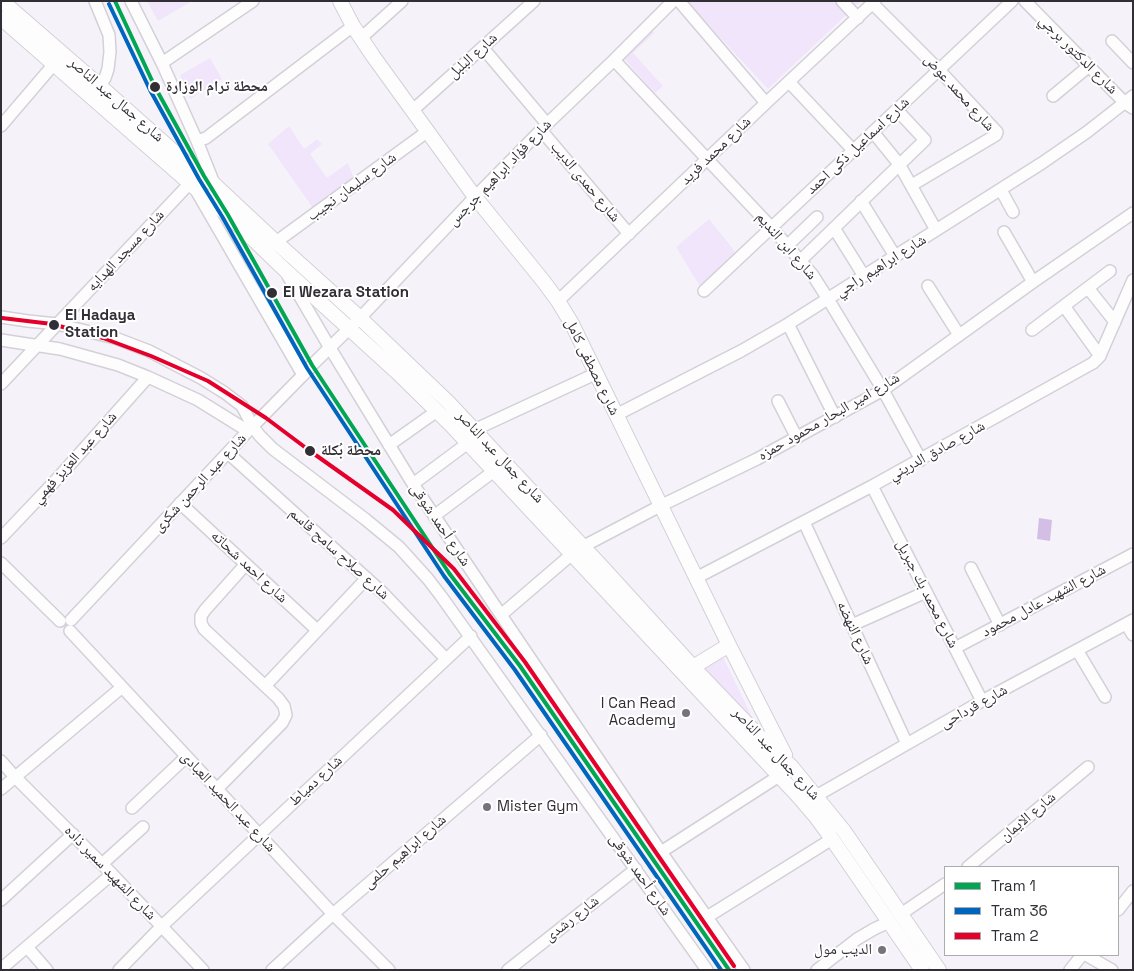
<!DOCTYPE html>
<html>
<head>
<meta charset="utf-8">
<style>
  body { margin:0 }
  #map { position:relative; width:1134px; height:971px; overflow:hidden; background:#f6f2fa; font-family:"Space Grotesk",sans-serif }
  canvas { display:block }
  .frame { position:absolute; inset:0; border:2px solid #322e35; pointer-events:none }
  .legend { position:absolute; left:944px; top:866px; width:175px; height:90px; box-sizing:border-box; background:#fff; border:1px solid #adabae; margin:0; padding:6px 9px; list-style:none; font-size:15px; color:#322e35 }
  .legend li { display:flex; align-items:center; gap:10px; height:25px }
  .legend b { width:25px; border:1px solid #adabae }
</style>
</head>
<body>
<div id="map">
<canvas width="1134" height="971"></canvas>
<div class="frame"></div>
<ul class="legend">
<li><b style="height:6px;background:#00a651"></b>Tram 1</li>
<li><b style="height:6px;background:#0065bd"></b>Tram 36</li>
<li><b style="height:6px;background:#e4002b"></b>Tram 2</li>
</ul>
</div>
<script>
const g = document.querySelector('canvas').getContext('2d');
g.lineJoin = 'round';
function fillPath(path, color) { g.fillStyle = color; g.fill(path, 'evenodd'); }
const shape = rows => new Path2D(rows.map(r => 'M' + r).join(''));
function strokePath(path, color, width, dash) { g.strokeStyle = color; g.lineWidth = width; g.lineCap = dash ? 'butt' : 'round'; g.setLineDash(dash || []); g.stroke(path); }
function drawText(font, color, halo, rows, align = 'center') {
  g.font = font + ' "Space Grotesk","Noto Naskh Arabic",sans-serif'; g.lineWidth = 4; g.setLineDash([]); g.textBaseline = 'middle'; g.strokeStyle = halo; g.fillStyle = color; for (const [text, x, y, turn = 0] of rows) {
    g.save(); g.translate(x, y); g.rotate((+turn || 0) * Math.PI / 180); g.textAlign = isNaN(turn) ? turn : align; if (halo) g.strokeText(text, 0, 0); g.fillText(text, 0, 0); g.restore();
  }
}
fillPath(shape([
  [147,1,192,1,158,21],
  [686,1,861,1,768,89],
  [648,26,654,33,633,53,663,86,655,93,619,53],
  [210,58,222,79,190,99,180,75],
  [289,126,304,149,317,139,322,144,310,154,327,178,348,163,354,179,313,208,268,144],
  [709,219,737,254,701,288,676,247],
  [721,653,754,721,700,670]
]), '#f0e5fa');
fillPath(shape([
  [1039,518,1052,520,1050,541,1037,539]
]), '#d3bee6');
const minor = shape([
  [95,1,109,35,110,52,108,69,105,78,96,91],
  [131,1,162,63,197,141,215,186],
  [679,1,766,103],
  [842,1,858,18],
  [1025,1,1125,103,1133,108],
  [873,4,939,70,997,132,996,135,912,185],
  [361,38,402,1],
  [1112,41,1133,63],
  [483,48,547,124],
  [614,60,771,227,812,274,828,299,883,390,921,460],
  [162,63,253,1],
  [789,82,853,150],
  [1053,96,1089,66],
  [413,110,534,1],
  [1,126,54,64],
  [541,130,629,234],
  [873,132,899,164,936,230],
  [197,141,206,138,353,26],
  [1001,190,1013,212],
  [197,192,303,375],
  [861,201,895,256],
  [834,228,864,276],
  [1004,232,1033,282],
  [276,242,428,131],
  [788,245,817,217],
  [800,261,925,140,897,110],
  [288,276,330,348,413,484,501,615,661,852,744,970],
  [928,286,959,335],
  [1088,288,1115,322],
  [704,291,1012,1],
  [558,301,766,103,875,1],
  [1064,306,1100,356],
  [1,317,28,321,57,324,115,338,149,351,201,378,225,393,242,406,253,427,260,436,273,449,365,519,399,547,428,579,441,596,707,970],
  [788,324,835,417],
  [1032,330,1110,271],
  [1,340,60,349,118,365,148,377,198,400,248,431],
  [1,384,190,183],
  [778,401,797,438],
  [616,415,741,351,788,324,1042,163,1087,132,1133,96],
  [474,430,595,374],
  [389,445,437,411],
  [228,453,383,593,446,659],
  [413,484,468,443],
  [872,486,982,701],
  [180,503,317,630],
  [434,516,494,471],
  [804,522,907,744],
  [1,538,57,479,148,377],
  [584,546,660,506,757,459,883,390,1033,282,1133,213],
  [1,563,60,621],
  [971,568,1000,625],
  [696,578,872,486,1093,363,1100,356,1102,351,1133,280],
  [501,615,572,554],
  [71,620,248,431,307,371,312,365,360,318,475,197,547,124,614,60,673,1],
  [1126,624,1133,635],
  [852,625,926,592],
  [70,631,333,914,389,970],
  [955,648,1133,554],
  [1077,650,1105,697],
  [265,686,367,578],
  [1,761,15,777,112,874,203,970],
  [1,789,121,688],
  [217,789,282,723,286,715,284,706,278,698,204,629,201,623,201,616,205,610,246,564],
  [816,796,982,701,1133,620],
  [132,808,186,757],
  [661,852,779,776],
  [102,864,143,827],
  [968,867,1088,767],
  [1,900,73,834],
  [1118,910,1133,891],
  [901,914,945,884],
  [707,917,832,839],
  [27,947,47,970],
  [1086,955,1112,970],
  [1,969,112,874],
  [119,970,162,926,471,636],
  [272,970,333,914,541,735],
  [508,970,636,869],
  [817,970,857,939,874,929,889,922],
  [1070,970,1082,955]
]);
const major = shape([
  [2,1,100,86,191,167,214,184,276,242,360,318,448,402,604,569,693,667,757,734,791,766,844,831,939,970],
  [340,1,353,26,373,56,475,197,544,282,558,301,572,324,729,645,785,755],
  [1,18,193,186,228,215,285,270,398,373,451,425,798,796,816,817,832,839,922,970],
  [688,672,693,667,729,645]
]);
strokePath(minor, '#d3d0d7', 14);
strokePath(major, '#d3d0d7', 16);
strokePath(minor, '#fefdfe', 11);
strokePath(major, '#fefdfe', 14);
strokePath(shape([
  [115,1,155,87,204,176,228,215,312,365,449,573,520,666,729,970]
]), '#00a651', 4);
strokePath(shape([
  [109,4,150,90,199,179,223,218,307,368,444,576,515,670,721,970]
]), '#0065bd', 4);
strokePath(shape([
  [2,318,52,324,103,338,151,356,208,381,266,418,310,451,393,510,454,569,525,662,734,966]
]), '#e4002b', 4);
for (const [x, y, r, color] of [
  [155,87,6,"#322e35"],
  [272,293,6,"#322e35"],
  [54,325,6,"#322e35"],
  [310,451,6,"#322e35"],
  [686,713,5,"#77737a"],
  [487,807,5,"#77737a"],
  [882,950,5,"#77737a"]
]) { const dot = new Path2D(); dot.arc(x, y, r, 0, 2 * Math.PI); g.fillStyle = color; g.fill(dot); strokePath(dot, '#fff', 2); }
drawText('15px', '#322e35', '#fff', [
  ["شارع الدكتور برجي",1078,55,45],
  ["شارع البلبل",473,56,-42],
  ["شارع محمد عوض",959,93,48],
  ["شارع جمال عبد الناصر",116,100,41],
  ["شارع اسماعيل ذكى احمد",858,146,-43],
  ["شارع محمد فريد",716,151,-44],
  ["شارع فؤاد ابراهيم جرجس",500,173,-46],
  ["شارع حمدى الديب",585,182,50],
  ["شارع سليمان نجيب",352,187,-36],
  ["شارع ابن النديم",786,246,49],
  ["شارع مسجد الهدايه",126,251,-47],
  ["شارع ابراهيم راجي",881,266,-32],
  ["شارع مصطفى كامل",592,367,64],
  ["شارع امير البحار محمود حمزه",829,417,-30],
  ["شارع صادق الدريني",937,451,-29],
  ["شارع جمال عبد الناصر",500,457,47],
  ["شارع عبد العزيز فهمي",75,458,-48],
  ["شارع عبد الرحمن شكرى",200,483,-47],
  ["شارع أحمد شوقى",440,525,56],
  ["شارع صلاح سامح قاسم",339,554,42],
  ["شارع احمد شحاته",249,567,43],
  ["شارع محمد بك جبريل",927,594,63],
  ["شارع الشهيد عادل محمود",1044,601,-28],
  ["شارع النهضه",855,633,65],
  ["شارع قرداحى",974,707,-29],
  ["شارع جمال عبد الناصر",776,754,47],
  ["شارع دمياط",316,781,-43],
  ["شارع عبد الحميد العبادى",228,802,47],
  ["شارع الايمان",1028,817,-40],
  ["شارع ابراهيم حلمى",405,852,-41],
  ["شارع الشهيد سمير ذاده",110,873,46],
  ["شارع أحمد شوقى",640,875,55],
  ["شارع رشدى",572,919,-38]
]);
drawText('bold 15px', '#322e35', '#fff', [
  ["محطة ترام الوزارة",166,87],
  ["El Wezara Station",283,293],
  ["El Hadaya",65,316],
  ["Station",65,333],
  ["محطة بُكلة",321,451]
], 'left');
drawText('15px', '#322e35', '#fff', [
  ["I Can Read",676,704],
  ["Academy",676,721],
  ["Mister Gym",497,807,"left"],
  ["الديب مول",872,950]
], 'right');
</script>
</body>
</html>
